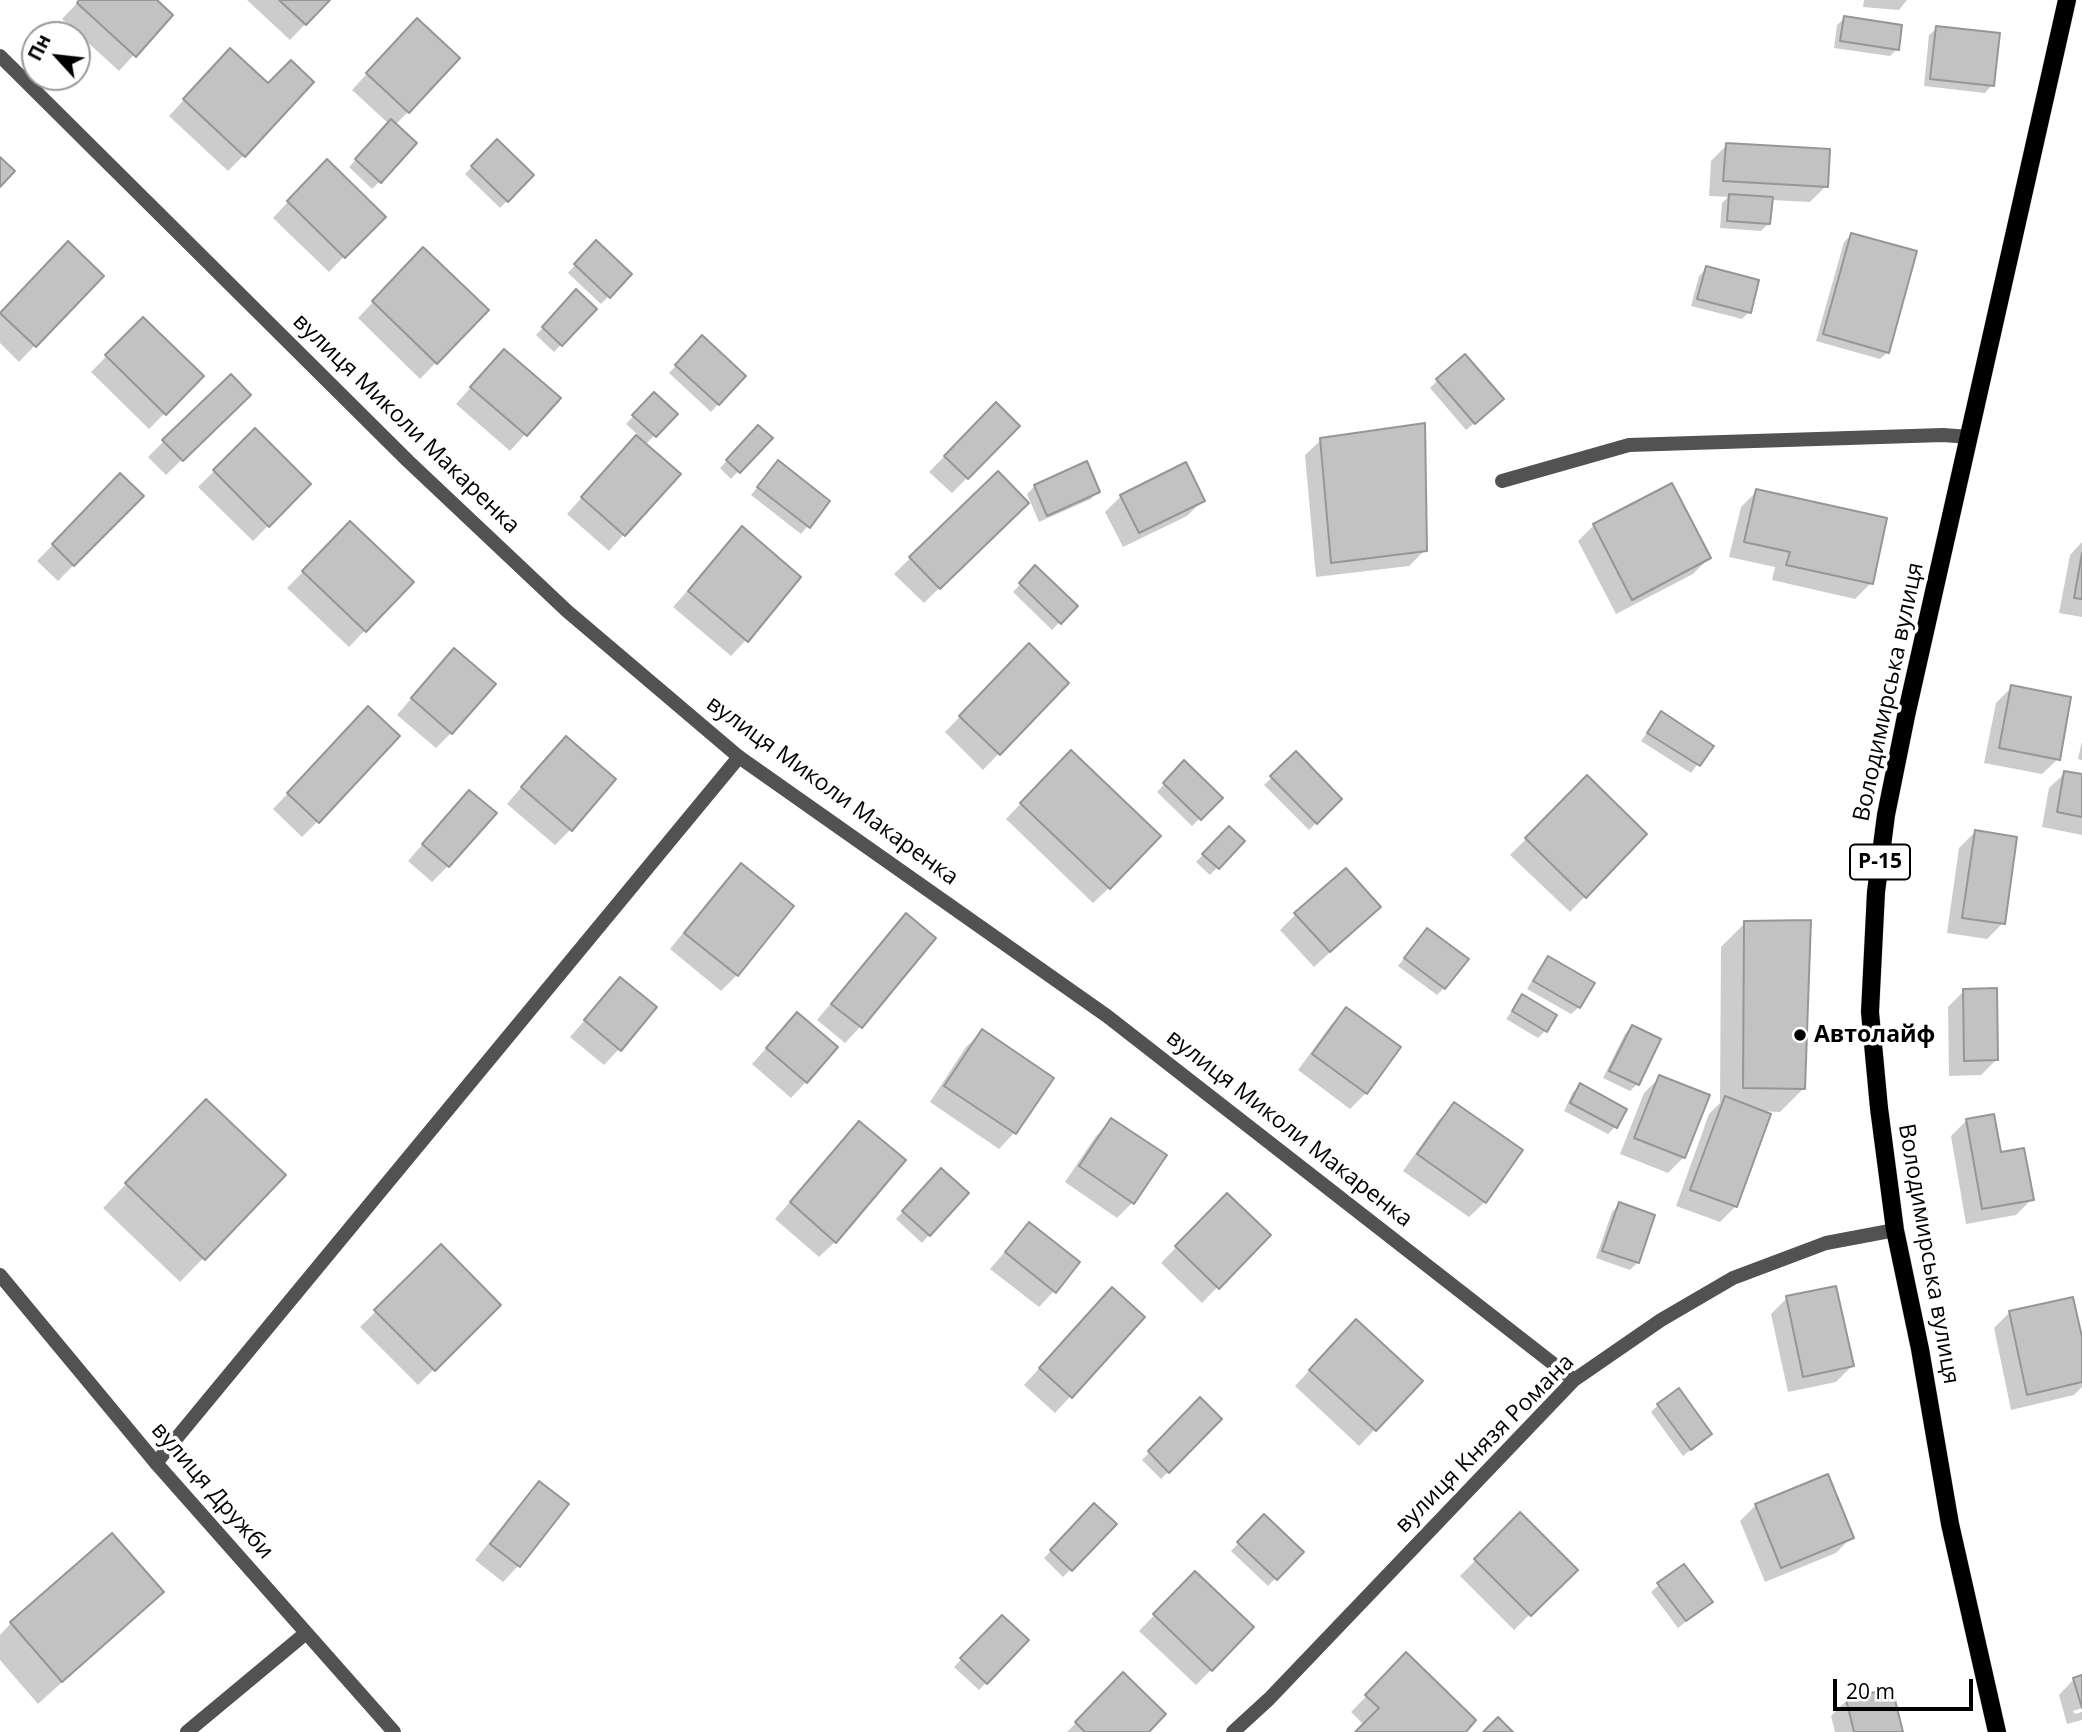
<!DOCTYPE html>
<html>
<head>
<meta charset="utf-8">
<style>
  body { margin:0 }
  #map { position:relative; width:2082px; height:1732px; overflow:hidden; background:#fff; font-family:"Open Sans",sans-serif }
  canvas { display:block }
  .north { position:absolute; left:21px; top:21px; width:70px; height:70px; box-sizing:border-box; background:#fff; border:2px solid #999; border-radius:50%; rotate:297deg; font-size:19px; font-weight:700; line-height:28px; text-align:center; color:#000 }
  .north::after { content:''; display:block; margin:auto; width:24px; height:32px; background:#000; clip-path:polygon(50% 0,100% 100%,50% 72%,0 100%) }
  .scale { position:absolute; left:1833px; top:1679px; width:140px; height:32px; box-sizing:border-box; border:4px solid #000; border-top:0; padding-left:9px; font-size:21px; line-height:24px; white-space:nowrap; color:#000; -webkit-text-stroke:5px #fff; paint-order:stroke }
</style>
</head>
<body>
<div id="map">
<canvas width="2082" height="1732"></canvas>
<div class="north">Пн</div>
<div class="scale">20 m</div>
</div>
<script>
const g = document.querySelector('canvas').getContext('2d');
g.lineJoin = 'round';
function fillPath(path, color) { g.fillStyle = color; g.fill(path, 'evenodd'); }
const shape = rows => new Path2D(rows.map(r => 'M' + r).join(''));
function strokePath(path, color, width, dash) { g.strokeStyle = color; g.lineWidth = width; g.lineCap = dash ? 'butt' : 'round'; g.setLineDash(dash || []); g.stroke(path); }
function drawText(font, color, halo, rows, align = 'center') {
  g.font = font + ' "Open Sans",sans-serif'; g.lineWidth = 7; g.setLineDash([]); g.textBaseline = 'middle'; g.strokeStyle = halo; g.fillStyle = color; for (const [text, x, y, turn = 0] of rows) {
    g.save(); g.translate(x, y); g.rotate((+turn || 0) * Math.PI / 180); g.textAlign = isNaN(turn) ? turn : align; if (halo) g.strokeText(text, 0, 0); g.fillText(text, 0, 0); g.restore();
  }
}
fillPath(shape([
  [80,0,155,0,171,15,119,71,62,19],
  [247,0,328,0,290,40],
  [1864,0,1907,0,1899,10,1863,7],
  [1845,18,1897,49,1890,56,1834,48,1837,25],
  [1937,28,1992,85,1985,93,1924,86,1929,35],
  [401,36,408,112,395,125,380,181,372,189,349,167,389,124,352,90],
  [215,66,244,155,228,171,169,116],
  [497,142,532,175,500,208,465,174],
  [1727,145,1826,186,1810,202,1771,200,1769,223,1761,231,1720,228,1722,203,1728,197,1709,196,1711,161],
  [311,177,383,217,329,272,273,218],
  [1851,235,1888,352,1880,359,1816,341,1844,242],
  [588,250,630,274,601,304,568,273],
  [52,259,101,276,19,362,0,343,0,315],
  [408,265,487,310,420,379,358,318],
  [1707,268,1749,312,1742,319,1691,306,1699,276],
  [569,299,595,309,554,352,536,335],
  [143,319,201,376,149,429,91,372],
  [702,338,743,376,711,412,669,373],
  [489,367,558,398,510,451,456,404],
  [1437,381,1494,407,1466,430,1430,388],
  [654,394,676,414,645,445,678,474,609,551,567,514,638,435,626,424],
  [248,395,166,475,148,457,164,441],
  [996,404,1018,426,952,493,929,472],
  [759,427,770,438,731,479,720,468],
  [255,431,309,484,253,541,198,487],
  [1321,440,1425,550,1409,566,1316,577,1305,455],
  [771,470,828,502,801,534,751,495],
  [998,473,1026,503,924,603,894,574],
  [1035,486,1098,491,1091,499,1039,522,1027,494],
  [105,491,141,496,58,581,37,561],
  [1757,491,1871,583,1855,599,1772,580,1775,567,1729,557,1741,507],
  [1121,496,1202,501,1187,516,1123,547,1105,512],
  [1594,525,1709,558,1693,574,1616,614,1578,541],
  [742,529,746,640,731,656,673,607],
  [335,539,411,582,349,647,287,588],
  [2082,542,2082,617,2059,613,2070,555],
  [1036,568,1075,606,1052,630,1013,592],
  [1029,646,1067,683,983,770,945,732],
  [439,666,451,733,436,748,397,715],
  [2012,687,2058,759,2042,774,1984,763,1996,703],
  [1661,713,1711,746,1691,773,1641,741],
  [353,724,318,821,302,837,273,809],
  [2082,741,2082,760,2078,759],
  [550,754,570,830,555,845,507,804],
  [1296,754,1340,799,1309,830,1264,785],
  [1184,763,1221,798,1192,826,1157,792],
  [1055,768,1109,888,1093,903,1006,819],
  [2065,773,2082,776,2082,835,2042,827,2049,788],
  [1587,778,1645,834,1570,912,1510,855],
  [454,808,448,866,432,882,408,861],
  [1229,828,1243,841,1210,875,1196,862],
  [1975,832,2003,923,1987,939,1947,933,1959,848],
  [741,865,792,907,737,975,721,991,670,949,725,881],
  [1296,914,1363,922,1314,967,1280,930],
  [907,915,933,938,860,1027,845,1043,817,1020,891,931],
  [1745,923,1804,1088,1780,1112,1761,1111,1736,1206,1720,1222,1676,1206,1709,1114,1720,1103,1721,947],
  [1427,930,1444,988,1437,995,1398,966],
  [1548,958,1579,1007,1571,1014,1527,989,1541,966],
  [621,979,619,1049,604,1065,570,1037],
  [1964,991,1996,1060,1981,1075,1949,1076,1948,1007],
  [1522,997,1545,1031,1538,1038,1506,1019],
  [1346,1009,1366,1093,1350,1109,1298,1070,1331,1025],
  [797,1014,806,1082,791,1098,752,1064],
  [1632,1027,1637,1084,1630,1091,1603,1078,1625,1034],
  [982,1032,1051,1079,1014,1133,999,1149,930,1102,966,1047],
  [1660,1077,1684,1157,1668,1173,1620,1154,1644,1093],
  [1581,1085,1615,1127,1608,1134,1564,1111,1573,1092],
  [1455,1104,1485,1202,1469,1217,1403,1171,1439,1120],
  [1112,1120,1133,1202,1117,1218,1065,1182,1096,1136],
  [1966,1121,2000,1154,2032,1199,2016,1215,1966,1224,1951,1136],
  [859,1123,835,1242,819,1257,775,1219],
  [183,1124,284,1175,180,1282,103,1208],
  [934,1177,929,1235,922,1243,896,1219],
  [1227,1195,1268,1235,1202,1303,1161,1263],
  [1619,1204,1653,1216,1637,1263,1630,1270,1596,1258,1612,1212],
  [1029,1224,1054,1291,1039,1307,990,1269],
  [441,1247,498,1305,418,1385,360,1327],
  [1787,1298,1852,1366,1836,1382,1788,1392,1771,1314],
  [1097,1305,1143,1317,1055,1413,1024,1385],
  [2009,1313,2082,1345,2082,1387,2074,1395,2011,1410,1994,1328],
  [1340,1337,1421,1381,1359,1446,1295,1386],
  [1200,1400,1220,1419,1161,1479,1142,1460],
  [1658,1405,1710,1434,1683,1456,1651,1412],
  [540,1483,567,1504,518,1566,503,1582,475,1560,524,1499],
  [1756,1505,1852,1537,1836,1553,1765,1582,1740,1521],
  [1094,1506,1114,1525,1063,1577,1044,1558],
  [1520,1515,1575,1570,1514,1630,1460,1576],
  [1264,1516,1301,1552,1268,1586,1231,1551],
  [1195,1573,1211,1670,1196,1685,1139,1631],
  [1659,1585,1710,1602,1678,1628,1651,1592],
  [161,1592,38,1704,0,1660,0,1635,11,1623],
  [1002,1617,1027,1640,979,1690,954,1667],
  [1406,1655,1463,1732,1357,1732,1364,1725,1351,1712],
  [1123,1675,1146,1732,1067,1732],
  [2082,1677,2082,1708,2073,1711,2075,1714,2082,1712,2082,1720,2067,1724,2059,1695,2074,1679],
  [1847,1700,1901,1732,1835,1732,1831,1716]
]), '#0003');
const building = shape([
  [79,0,157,0,173,15,136,57,77,3,79,0],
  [279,0,330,0,306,25,279,0],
  [1844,16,1902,25,1899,50,1840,41,1844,16],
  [417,18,460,58,409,113,366,73,417,18],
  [1936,26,2000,33,1994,86,1930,79,1936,26],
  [230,48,268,83,291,60,314,82,245,157,183,99,230,48],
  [391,119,417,143,381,183,355,159,391,119],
  [497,139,534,175,508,202,471,166,497,139],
  [1726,143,1830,149,1828,187,1723,181,1726,143],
  [0,157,15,171,0,187,0,157],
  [327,159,386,217,345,258,287,201,327,159],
  [1729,194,1773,197,1770,224,1727,221,1729,194],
  [1851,233,1917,251,1889,353,1823,334,1851,233],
  [596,240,632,274,610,298,574,264,596,240],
  [68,241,104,276,36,347,0,313,68,241],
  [423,247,489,310,437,364,372,301,423,247],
  [1706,266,1759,280,1751,313,1697,299,1706,266],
  [576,289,597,309,562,346,542,327,576,289],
  [143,317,204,376,166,415,105,355,143,317],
  [702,335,746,376,719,405,675,365,702,335],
  [504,349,561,398,527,436,470,387,504,349],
  [1465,354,1504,399,1475,424,1436,379,1465,354],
  [231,374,251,395,183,461,162,440,231,374],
  [654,392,678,414,656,437,632,415,654,392],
  [996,402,1020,426,968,479,944,456,996,402],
  [1425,423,1427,551,1331,563,1320,438,1425,423],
  [758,425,773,438,740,473,726,460,758,425],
  [255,428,311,484,269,527,213,470,255,428],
  [636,435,681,474,625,536,581,497,636,435],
  [778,460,830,501,810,528,757,487,778,460],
  [1087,461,1100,492,1047,516,1034,485,1087,461],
  [1186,462,1205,501,1139,533,1120,495,1186,462],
  [998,471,1029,503,940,589,909,557,998,471],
  [120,473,144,496,74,566,52,544,120,473],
  [1672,483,1711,558,1632,600,1593,524,1672,483],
  [1756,489,1887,518,1873,584,1786,565,1790,552,1744,542,1756,489],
  [350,521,414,582,366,632,302,571,350,521],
  [742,526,801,577,748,642,688,591,742,526],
  [2082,553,2082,599,2074,598,2082,553],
  [1035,565,1078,606,1061,624,1019,583,1035,565],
  [1029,643,1069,683,1000,755,959,716,1029,643],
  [454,648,496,684,452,734,411,698,454,648],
  [2011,685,2071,697,2060,760,1999,748,2011,685],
  [368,706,400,736,319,823,287,793,368,706],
  [1661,711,1714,746,1700,766,1647,733,1661,711],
  [566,736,616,779,572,831,521,787,566,736],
  [1071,750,1161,836,1110,889,1020,803,1071,750],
  [1296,751,1342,799,1317,824,1270,776,1296,751],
  [1184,760,1223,798,1201,820,1163,783,1184,760],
  [2064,771,2082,774,2082,817,2057,812,2064,771],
  [1587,775,1647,834,1586,898,1525,838,1587,775],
  [469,790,497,813,449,867,422,844,469,790],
  [1229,826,1245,841,1219,869,1202,854,1229,826],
  [1975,830,2017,837,2005,924,1962,918,1975,830],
  [741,863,794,906,738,976,684,933,741,863],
  [1346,868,1381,907,1330,952,1294,913,1346,868],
  [906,913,936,938,862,1028,831,1004,906,913],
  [1811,920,1805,1089,1743,1088,1744,921,1811,920],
  [1427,928,1469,959,1445,989,1404,958,1427,928],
  [1548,956,1595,983,1580,1008,1533,981,1548,956],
  [620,977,657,1007,621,1051,584,1020,620,977],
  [1997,988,1998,1060,1964,1061,1963,989,1997,988],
  [1522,994,1557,1015,1547,1032,1512,1011,1522,994],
  [1346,1007,1401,1047,1367,1094,1312,1054,1346,1007],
  [797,1012,838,1047,807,1083,766,1048,797,1012],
  [1632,1025,1661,1039,1639,1085,1609,1071,1632,1025],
  [982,1029,1054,1078,1016,1134,944,1086,982,1029],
  [1659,1075,1710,1095,1685,1158,1634,1138,1659,1075],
  [1580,1083,1627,1109,1617,1128,1570,1103,1580,1083],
  [1725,1096,1771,1114,1737,1207,1690,1190,1725,1096],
  [206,1099,286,1175,205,1260,125,1183,206,1099],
  [1454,1102,1523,1150,1486,1203,1417,1154,1454,1102],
  [1994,1114,2001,1152,2024,1148,2034,1200,1982,1209,1966,1119,1994,1114],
  [1111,1118,1167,1155,1134,1204,1079,1166,1111,1118],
  [859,1121,906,1160,836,1243,790,1202,859,1121],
  [941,1168,969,1193,930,1236,902,1211,941,1168],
  [1227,1193,1271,1235,1219,1289,1175,1246,1227,1193],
  [1619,1202,1655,1215,1639,1263,1602,1251,1619,1202],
  [1029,1222,1080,1262,1056,1293,1005,1252,1029,1222],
  [441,1244,501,1305,435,1371,374,1310,441,1244],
  [1836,1286,1854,1366,1803,1377,1786,1296,1836,1286],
  [1112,1287,1145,1317,1072,1398,1039,1368,1112,1287],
  [2073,1297,2082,1337,2082,1382,2027,1395,2009,1311,2073,1297],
  [1356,1319,1423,1381,1376,1431,1309,1370,1356,1319],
  [1679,1388,1712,1434,1691,1450,1657,1404,1679,1388],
  [1200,1397,1222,1419,1169,1473,1148,1451,1200,1397],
  [1828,1474,1854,1538,1781,1568,1755,1504,1828,1474],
  [539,1481,569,1504,520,1567,490,1544,539,1481],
  [1094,1503,1117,1524,1072,1571,1050,1550,1094,1503],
  [1520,1512,1578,1570,1531,1616,1474,1559,1520,1512],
  [1264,1514,1304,1552,1277,1580,1237,1542,1264,1514],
  [112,1533,164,1592,62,1682,10,1622,112,1533],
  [1684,1564,1713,1602,1686,1621,1657,1583,1684,1564],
  [1195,1571,1254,1627,1212,1671,1153,1614,1195,1571],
  [1002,1615,1029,1640,987,1684,960,1658,1002,1615],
  [1406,1652,1476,1720,1466,1732,1355,1732,1379,1708,1365,1695,1406,1652],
  [1123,1672,1166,1714,1149,1732,1085,1732,1075,1722,1123,1672],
  [2082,1675,2082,1708,2073,1678,2082,1675],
  [1892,1688,1903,1732,1854,1732,1846,1699,1892,1688],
  [1498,1717,1513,1732,1483,1732,1498,1717]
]);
fillPath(building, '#c2c2c2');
strokePath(building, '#969696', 2);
const primary = shape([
  [1997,1732,1950,1524,1920,1349,1895,1230,1879,1108,1870,1012,1876,892,1886,815,1906,716,2067,0]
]);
strokePath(primary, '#dbdbdb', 19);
strokePath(shape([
  [1502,481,1629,445,1943,435,1970,437],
  [156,1463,739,757]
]), '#525252', 14);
strokePath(shape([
  [0,56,408,461,567,611,739,757,1107,1016,1574,1380],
  [0,1275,156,1463,394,1732],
  [187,1732,306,1633],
  [1233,1732,1269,1699,1574,1380,1661,1320,1733,1278,1826,1243,1895,1230]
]), '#525252', 14);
strokePath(primary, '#000', 18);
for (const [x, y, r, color] of [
  [1800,1035,7,"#000"]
]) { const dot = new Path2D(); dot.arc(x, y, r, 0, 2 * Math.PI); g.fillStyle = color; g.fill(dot); strokePath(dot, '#fff', 2.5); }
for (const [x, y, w] of [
  [1880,862,60]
]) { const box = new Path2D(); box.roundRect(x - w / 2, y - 17.5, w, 35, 5); g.fillStyle = '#fff'; g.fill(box); strokePath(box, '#000', 2); }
drawText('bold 21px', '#000', null, [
  ["Р-15",1880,862]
]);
drawText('23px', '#000', '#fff', [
  ["вулиця Миколи Макаренка",406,424,44],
  ["Володимирська вулиця",1889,692,-78],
  ["вулиця Миколи Макаренка",832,791,36],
  ["вулиця Миколи Макаренка",1289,1129,38],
  ["Володимирська вулиця",1928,1254,80],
  ["вулиця Князя Романа",1485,1444,-45],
  ["вулиця Дружби",212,1491,49]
]);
drawText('bold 23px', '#000', '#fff', [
  ["Автолайф",1814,1035]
], 'left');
</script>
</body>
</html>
